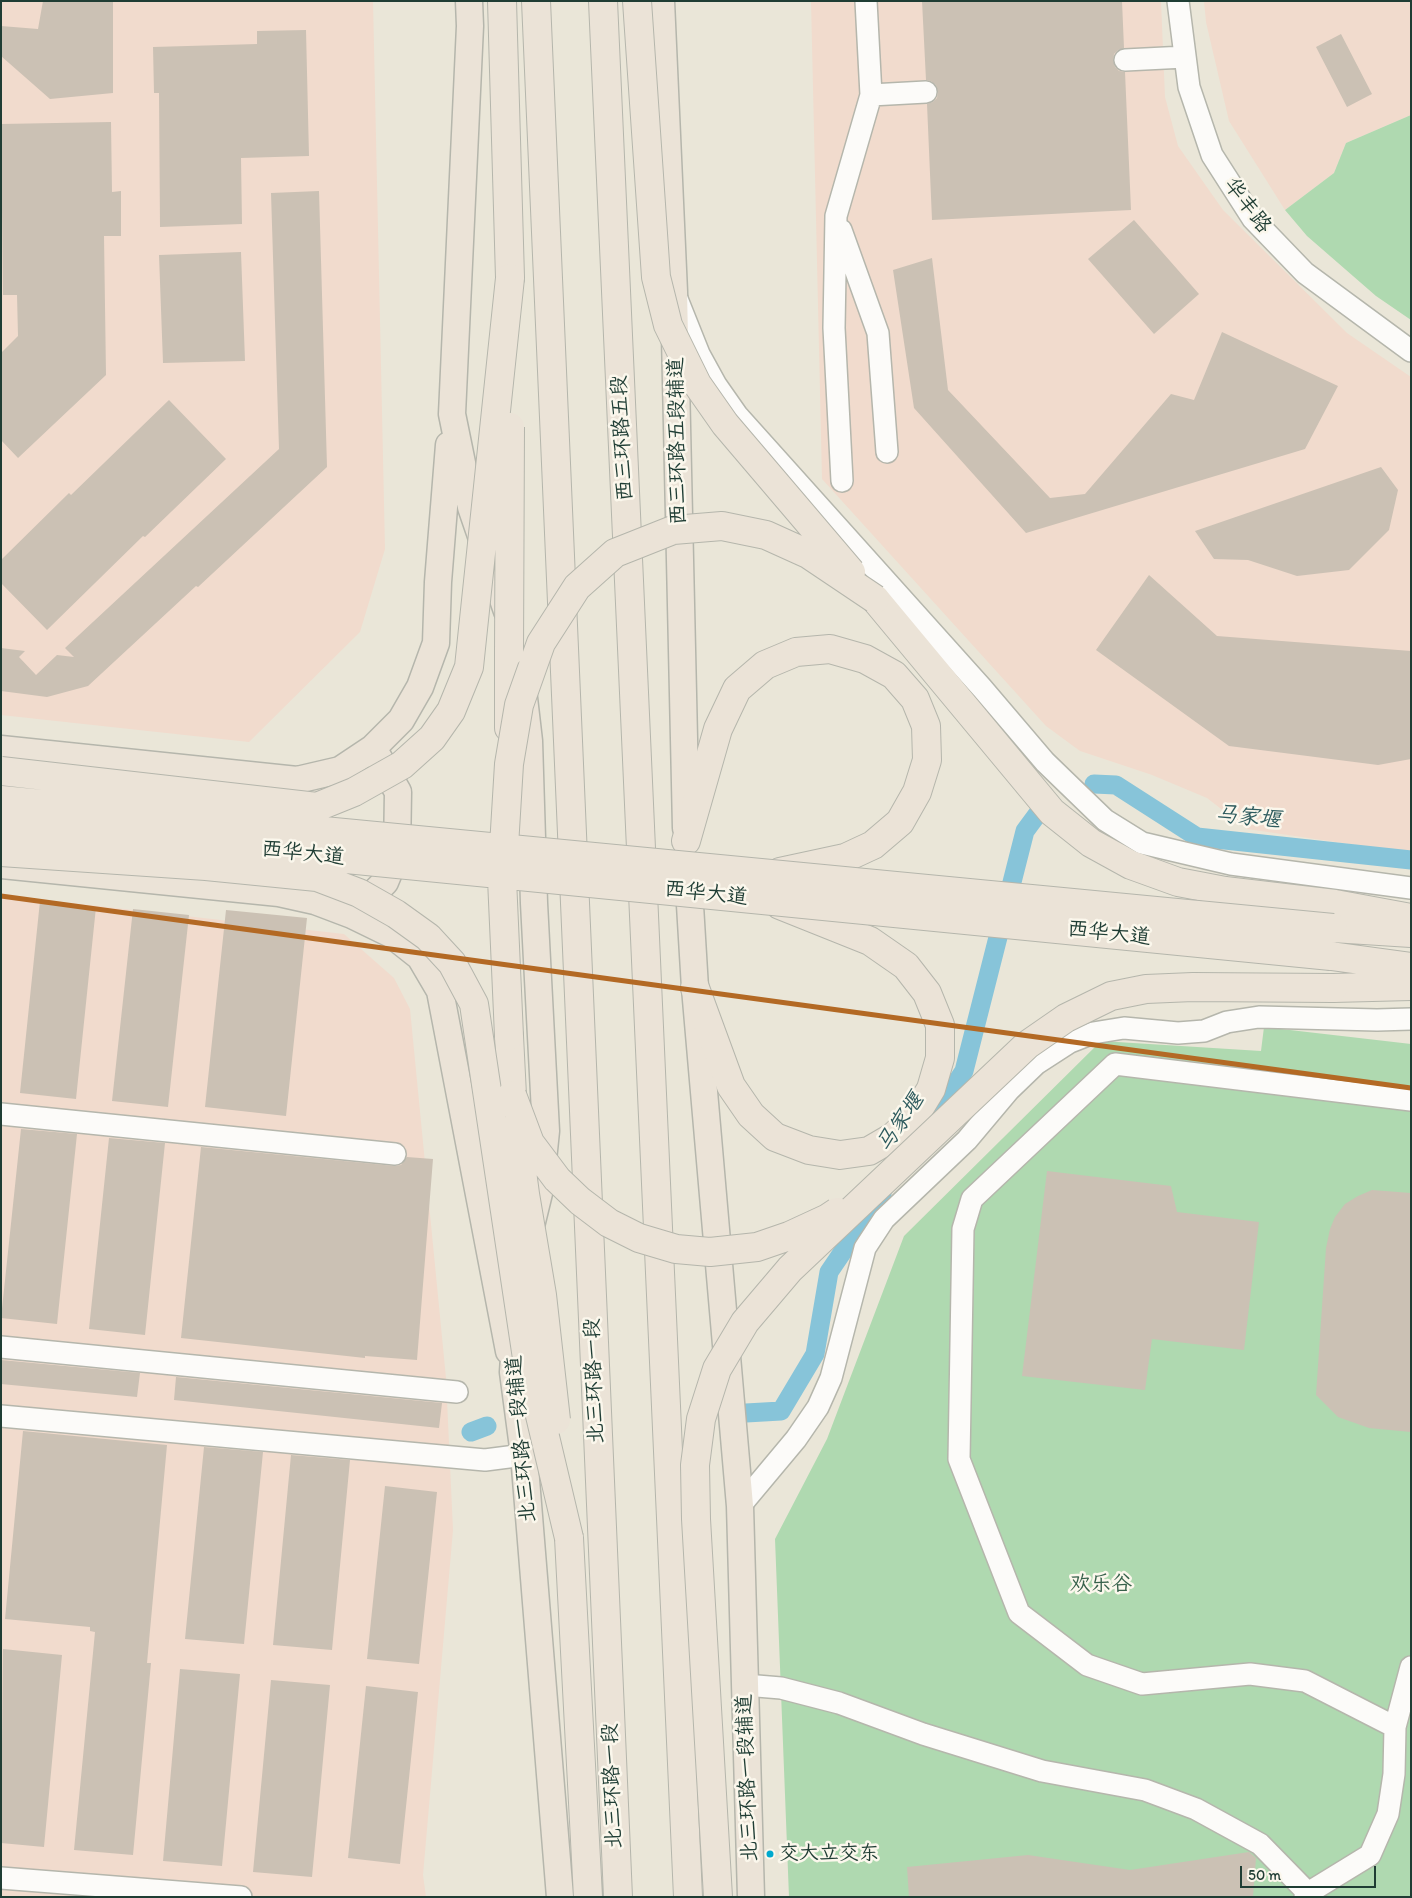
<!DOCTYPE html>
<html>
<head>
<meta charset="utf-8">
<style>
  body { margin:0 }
  #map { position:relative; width:1412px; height:1898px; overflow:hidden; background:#eae6d8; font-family:Itim,sans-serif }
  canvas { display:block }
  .frame { position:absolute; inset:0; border:2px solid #1f3d34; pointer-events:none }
  .scale { position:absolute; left:1240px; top:1866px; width:136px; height:22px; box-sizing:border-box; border:2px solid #1f3d34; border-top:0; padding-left:6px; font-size:15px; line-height:18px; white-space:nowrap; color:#1f3d34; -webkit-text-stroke:4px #fbf7ec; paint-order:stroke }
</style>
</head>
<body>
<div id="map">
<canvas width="1412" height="1898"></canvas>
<div class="frame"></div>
<div class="scale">50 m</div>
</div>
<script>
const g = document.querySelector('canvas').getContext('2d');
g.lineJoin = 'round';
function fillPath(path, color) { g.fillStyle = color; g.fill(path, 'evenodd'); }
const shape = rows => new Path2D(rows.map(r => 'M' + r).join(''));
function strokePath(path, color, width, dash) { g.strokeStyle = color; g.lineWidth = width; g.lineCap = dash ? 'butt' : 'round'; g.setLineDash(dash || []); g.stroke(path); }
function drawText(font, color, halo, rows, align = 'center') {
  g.font = font + ' Itim,"LXGW WenKai TC",sans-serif'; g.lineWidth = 5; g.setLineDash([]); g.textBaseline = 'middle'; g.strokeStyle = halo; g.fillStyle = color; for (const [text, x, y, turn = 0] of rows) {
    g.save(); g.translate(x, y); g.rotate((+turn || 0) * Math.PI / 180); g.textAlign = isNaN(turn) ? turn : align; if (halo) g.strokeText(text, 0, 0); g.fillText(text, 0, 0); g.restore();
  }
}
fillPath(shape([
  [1,1,373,1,385,549,360,632,249,742,1,715],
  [811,1,1161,1,1165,97,1178,146,1223,210,1347,333,1411,377,1411,853,1247,829,1207,798,1152,775,1080,751,1046,726,822,479],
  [1204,1,1411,1,1411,115,1346,143,1334,173,1285,210,1229,121,1206,22],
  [1,895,344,934,394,978,410,1009,446,1378,453,1530,423,1875,426,1897,1,1897]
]), '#f1dbcd');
fillPath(shape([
  [1411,115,1411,320,1376,296,1307,236,1285,210,1334,173,1346,143],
  [1264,1027,1411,1044,1411,1897,789,1897,775,1539,827,1439,904,1236,1101,1041,1261,1051]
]), '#afd9b0');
strokePath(shape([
  [1094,784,1116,785,1197,837,1411,860],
  [924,1131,964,1071,1025,831,1039,812],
  [746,1413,781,1411,815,1354,829,1272,882,1194],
  [471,1432,487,1426]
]), '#87c4d9', 19);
fillPath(shape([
  [43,1,113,1,113,93,50,99,1,56,1,26,38,29],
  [922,1,1122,1,1124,48,1118,50,1114,54,1113,60,1115,67,1119,71,1125,72,1131,210,932,220,927,104,933,102,937,98,938,92,936,85,931,81,926,80],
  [306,30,309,156,241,158,242,224,160,227,159,93,154,93,153,47,257,44,257,31],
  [1341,34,1372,94,1347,107,1316,47],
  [111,122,112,192,121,191,121,236,104,236,106,375,18,458,1,440,1,353,18,336,17,295,3,295,1,124],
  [319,191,327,467,198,587,196,586,88,686,47,697,1,691,1,648,25,651,19,657,36,675,57,655,74,657,65,648,279,449,271,193],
  [1134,220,1199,294,1154,334,1088,259],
  [241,252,245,361,163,363,159,255],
  [932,258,948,390,1050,498,1085,494,1171,394,1194,400,1222,332,1338,386,1305,449,1026,533,914,408,893,270],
  [169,400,226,459,145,537,143,536,47,630,1,583,1,560,69,493,71,495],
  [1381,467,1398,490,1389,530,1349,570,1297,576,1248,560,1214,559,1195,531],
  [1149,575,1217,636,1411,651,1411,759,1378,765,1229,746,1096,650],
  [40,901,96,907,76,1099,20,1093],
  [133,909,189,915,168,1107,112,1101],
  [226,910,307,918,286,1116,205,1107],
  [21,1129,77,1134,57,1324,1,1318],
  [109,1138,165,1143,145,1335,89,1329],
  [201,1147,394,1166,401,1165,407,1157,433,1159,417,1360,365,1356,365,1358,181,1338],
  [1047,1171,1171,1186,1177,1212,1259,1222,1244,1350,1152,1339,1145,1390,1022,1376],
  [1372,1190,1411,1193,1411,1432,1369,1428,1338,1417,1316,1395,1326,1248,1330,1229,1335,1217,1345,1204,1358,1196],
  [1,1360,140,1373,137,1397,1,1384],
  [176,1377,442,1403,439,1428,174,1400],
  [23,1431,167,1445,147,1663,151,1663,133,1855,74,1850,95,1632,90,1631,90,1627,5,1619],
  [204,1447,263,1452,244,1644,185,1639],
  [291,1455,350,1460,332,1650,273,1645],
  [385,1486,437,1492,419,1664,367,1659],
  [3,1649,62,1655,44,1847,1,1843],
  [180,1669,240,1674,222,1866,163,1861],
  [271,1680,330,1685,312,1877,253,1872],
  [366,1686,418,1692,400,1864,348,1858],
  [1249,1852,1256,1858,1253,1897,909,1897,907,1867,1028,1855,1130,1870]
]), '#cbc1b4');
const minor = shape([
  [1178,1,1189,87,1212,155,1253,219,1305,273,1411,351],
  [1125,60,1185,57],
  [871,95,926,92],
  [841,230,878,333,887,452],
  [677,299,699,354,716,385,737,415,982,688,1045,762,1105,820,1142,843,1231,864,1411,888],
  [842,481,834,328,836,216,871,95,866,1],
  [1,1114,395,1154],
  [1,1347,457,1392],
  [1,1416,485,1460,524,1455],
  [740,1506,796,1439,818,1407,831,1378,865,1248,884,1219,967,1140,1009,1090,1036,1064,1070,1042,1093,1033,1124,1028,1178,1033,1204,1031,1227,1022,1259,1017,1377,1020,1411,1019],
  [745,1685,781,1688,839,1703,923,1734,1042,1771,1145,1790,1196,1809,1260,1844,1308,1893],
  [1395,1727,1305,1681,1250,1674,1142,1684,1087,1665,1019,1613,959,1459,963,1229,972,1199,1115,1064,1411,1100],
  [1,1878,241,1897],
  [1305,1897,1308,1893,1370,1855,1388,1814,1394,1774,1395,1727,1411,1667]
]);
const major = shape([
  [469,1,470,26,452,414,471,507,507,611],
  [661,1,674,292,686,828],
  [524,698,529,741,534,903,546,1131,540,1189,530,1230],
  [1,749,297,780,340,770,373,748,401,720,420,687,436,643,438,582,449,445],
  [2,865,279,893,315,901,352,915,391,934,420,957,440,991,509,1351],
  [688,872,695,988,740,1506,751,1897],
  [354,913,385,882,397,853,398,792,377,755],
  [516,1327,513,1372,524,1455,560,1897]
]);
const highway = shape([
  [502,1,510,278],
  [536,1,618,1897],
  [603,1,688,1897],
  [875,599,1052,812,1091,843,1131,865,1178,882,1225,891,1335,904,1411,918],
  [509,728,509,652],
  [686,841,718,729,737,689,765,665,796,652,830,649,865,659,894,675,915,699,926,726,927,760,917,792,900,822,873,845,845,858,780,872],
  [1333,928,1411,933],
  [1331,956,1411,967],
  [695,988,731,1086,751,1115,775,1137,809,1150,840,1155,869,1151,893,1137,914,1117,931,1089,940,1058,940,1025,927,993,906,966,870,941,780,905],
  [1333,988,1411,986],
  [509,1036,512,1095],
  [569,1538,588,1897]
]);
strokePath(minor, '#b5b6ac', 24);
strokePath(major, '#b5b6ac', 29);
strokePath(highway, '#b5b6ac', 30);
strokePath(minor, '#fcfbf9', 21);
strokePath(major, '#ebe3d7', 26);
strokePath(highway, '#ebe3d7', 28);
const highwayBridge = shape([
  [637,1,656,277,668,325,697,384,725,424,851,572],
  [509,652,510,427],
  [1,771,317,807,354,792,402,765,432,738,451,711,469,667,510,278],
  [1,800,1333,928],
  [1,825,1331,956],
  [1,852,206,866,317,877,359,893,396,914,428,937,452,963,474,1004,528,1365,569,1538],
  [509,1036,502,879,509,764,519,705,541,643,577,587,615,553,673,530,722,526,766,535,808,554,875,599],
  [512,1095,530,1143,557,1179,580,1201,609,1223,639,1238,676,1249,710,1252,757,1247,789,1236,828,1218,837,1212],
  [516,1126,525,1194,542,1295,556,1420],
  [718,1897,696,1519,695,1465,701,1419,717,1369,745,1322,790,1269,1027,1045,1066,1018,1111,996,1146,989,1193,987,1333,988]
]);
strokePath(highwayBridge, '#b5b6ac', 30, []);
strokePath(highwayBridge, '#ebe3d7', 28);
strokePath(shape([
  [1,896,1411,1088]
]), '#b36924', 5);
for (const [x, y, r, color] of [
  [770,1854,4.5,"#00a9ce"]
]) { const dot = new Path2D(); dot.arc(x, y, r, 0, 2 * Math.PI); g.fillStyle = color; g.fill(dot); strokePath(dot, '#fbf7ec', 2); }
drawText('20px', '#1f3d34', '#fbf7ec', [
  ["交大立交东",779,1854]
], 'left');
drawText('21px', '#1f3d34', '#fbf7ec', [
  ["华丰路",1247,206,53],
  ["西三环路五段",623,438,-93],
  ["西三环路五段辅道",678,441,-91],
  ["西华大道",303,854,6],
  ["西华大道",706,894,6],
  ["西华大道",1109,934,6],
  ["北三环路一段",595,1381,-92],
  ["北三环路一段辅道",522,1439,-95],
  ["北三环路一段辅道",748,1778,-92],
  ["北三环路一段",613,1786,-92]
]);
drawText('21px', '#37614b', '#fbf7ec', [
  ["欢乐谷",1101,1585]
]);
drawText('italic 22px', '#2e5b5e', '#fbf7ec', [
  ["马家堰",1248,818,6],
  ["马家堰",901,1123,-56]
]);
</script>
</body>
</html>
